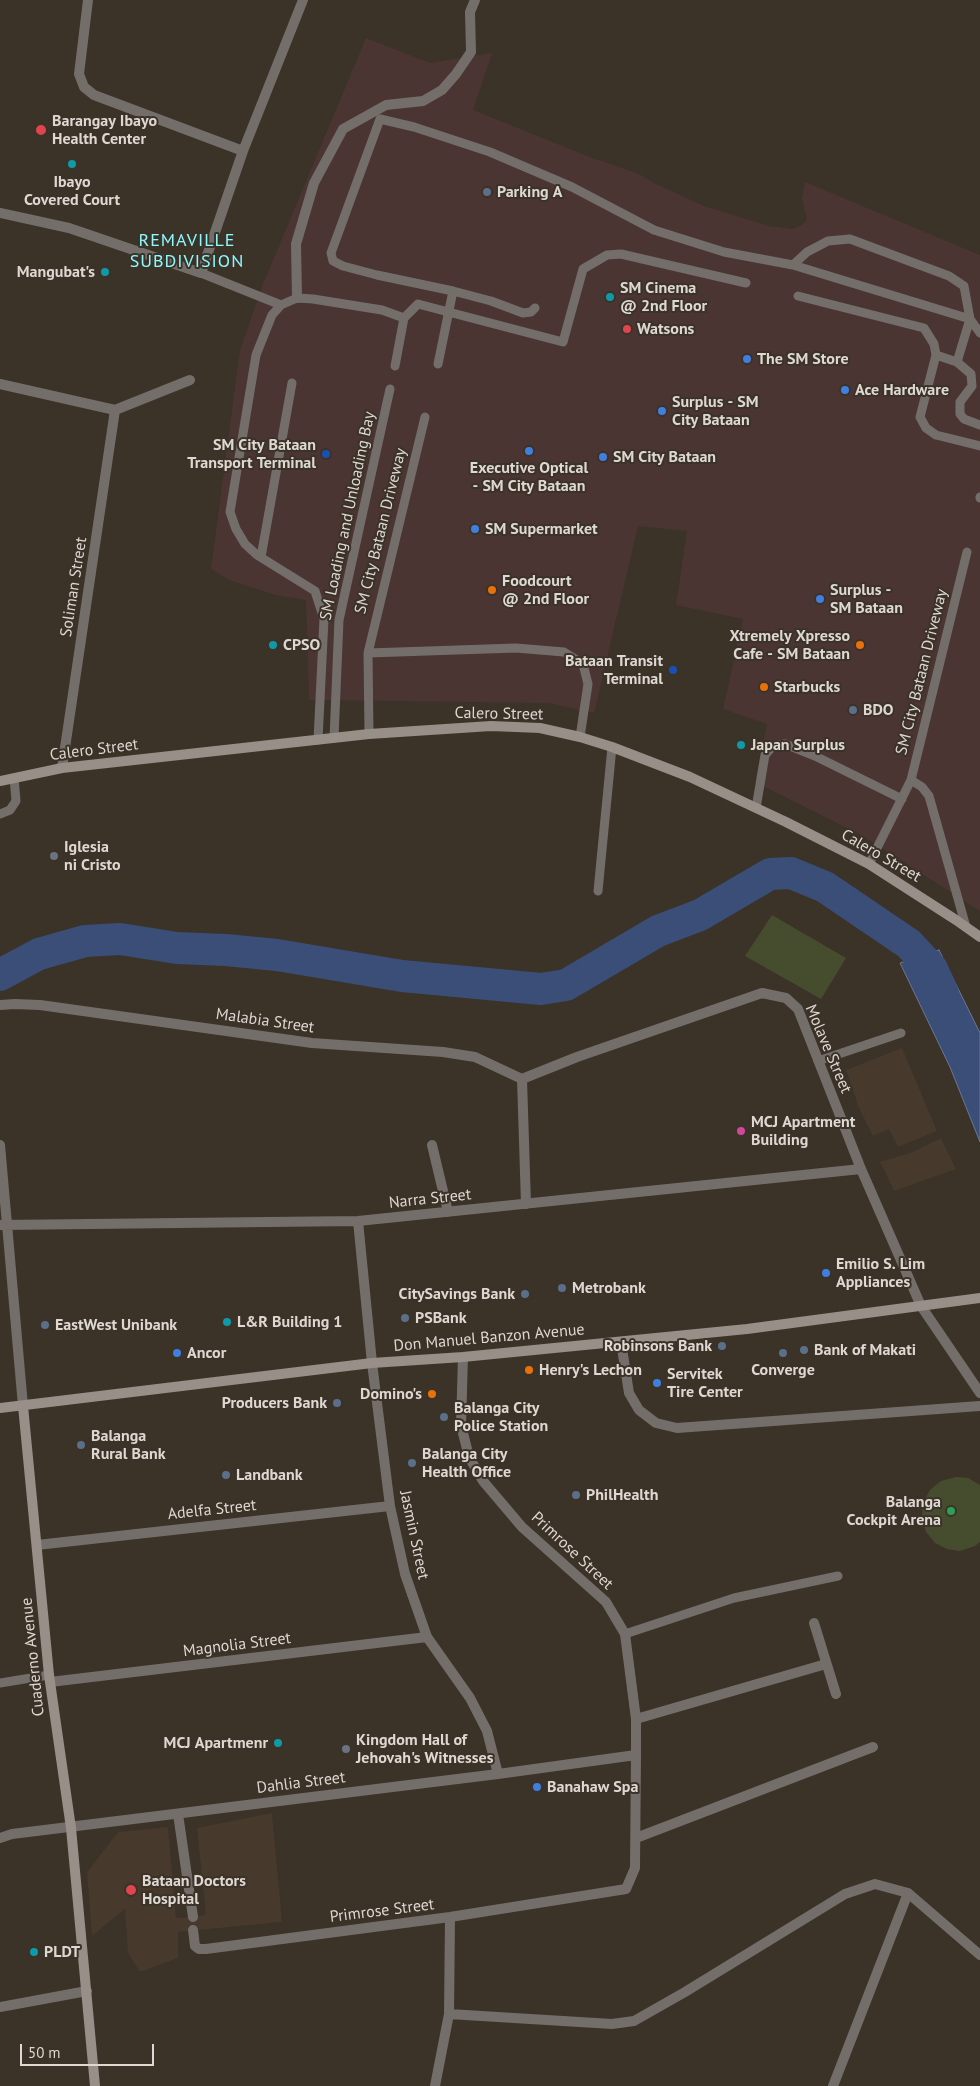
<!DOCTYPE html>
<html>
<head>
<meta charset="utf-8">
<style>
  body { margin:0 }
  #map { position:relative; width:980px; height:2086px; overflow:hidden; background:#3b3228; font-family:"PT Sans",sans-serif }
  canvas { display:block }
  .scale { position:absolute; left:20px; top:2044px; width:134px; height:22px; box-sizing:border-box; border:2px solid #ded8d2; border-top:0; padding-left:6px; font-size:15px; line-height:18px; white-space:nowrap; color:#ded8d2; -webkit-text-stroke:4px #3b3228; paint-order:stroke }
</style>
</head>
<body>
<div id="map">
<canvas width="980" height="2086"></canvas>
<div class="scale">50 m</div>
</div>
<script>
const g = document.querySelector('canvas').getContext('2d');
g.lineJoin = 'round';
function fillPath(path, color) { g.fillStyle = color; g.fill(path, 'evenodd'); }
const shape = rows => new Path2D(rows.map(r => 'M' + r).join(''));
function strokePath(path, color, width, dash) { g.strokeStyle = color; g.lineWidth = width; g.lineCap = dash ? 'butt' : 'round'; g.setLineDash(dash || []); g.stroke(path); }
function drawText(font, color, halo, rows, align = 'center') {
  g.font = font + ' "PT Sans",sans-serif'; g.lineWidth = 4; g.setLineDash([]); g.textBaseline = 'middle'; g.strokeStyle = halo; g.fillStyle = color; for (const [text, x, y, turn = 0] of rows) {
    g.save(); g.translate(x, y); g.rotate((+turn || 0) * Math.PI / 180); g.textAlign = isNaN(turn) ? turn : align; if (halo) g.strokeText(text, 0, 0); g.fillText(text, 0, 0); g.restore();
  }
}
fillPath(shape([
  [366,38,430,63,492,53,473,110,587,156,639,174,656,184,704,206,769,226,793,229,803,224,807,219,802,199,805,182,980,255,980,911,861,835,755,782,767,724,723,709,743,619,676,605,687,531,638,526,594,713,548,703,309,700,306,600,275,595,229,580,211,569,240,350,263,284]
]), '#4a3533');
fillPath(shape([
  [902,1048,937,1131,898,1147,889,1129,873,1136,859,1108,846,1070],
  [941,1138,956,1169,894,1191,880,1162,913,1152],
  [272,1813,282,1922,178,1932,178,1958,140,1972,128,1953,125,1909,92,1936,87,1872,118,1832,168,1827,176,1918,193,1917,206,1915,197,1828]
]), '#47392b');
fillPath(shape([
  [772,915,846,958,821,999,745,956],
  [956,1477,968,1478,980,1485,980,1542,975,1546,960,1551,947,1549,935,1543,926,1532,922,1518,923,1503,930,1490,941,1481]
]), '#464d2e');
const water = shape([
  [939,950,980,1033,980,1142,950,1067,900,963,939,950]
]);
fillPath(water, '#3a4e78');
strokePath(water, '#6b7793', 1);
strokePath(shape([
  [0,975,39,954,85,941,120,939,177,948,226,950,277,955,402,976,541,989,566,985,658,931,700,915,770,874,791,873,825,887,909,944,932,969,943,994]
]), '#3a4e78', 32);
strokePath(shape([
  [793,265,807,252,828,241,850,239,949,276,964,286,970,319,980,333],
  [201,273,281,305],
  [453,291,377,275,343,266,333,261,331,253,380,119,414,127,490,152,572,187,654,230,724,252,793,265,970,319],
  [798,296,924,328,934,344,936,355,920,417,926,428,936,435,980,446],
  [404,318,418,304,563,342,583,269,607,255,621,254,746,283],
  [936,355,957,362,971,374,972,386,960,402,960,414,964,419,980,425],
  [957,362,970,319],
  [438,364,453,291,491,301,523,313,531,312,535,308],
  [980,498,980,497],
  [261,557,292,383],
  [368,653,516,648,564,652,583,664,588,684,580,737],
  [369,734,368,653,425,417],
  [334,738,339,620,390,389],
  [318,740,324,619,315,591,257,555,245,544,236,529,230,512,256,355,272,315,281,305,297,298,313,299,382,310,404,318,395,366],
  [911,780,922,787,929,796,966,927],
  [756,808,765,755,772,747,785,744,815,756,902,799],
  [0,814,10,810,16,801,14,778],
  [869,864,911,780,967,552],
  [598,891,612,747],
  [818,1061,901,1033],
  [625,1634,734,1598,838,1576],
  [0,1683,49,1675]
]), '#746e6a', 9);
strokePath(shape([
  [88,0,79,74,84,87,94,95,243,151],
  [0,213,69,228,201,273,243,151,303,0],
  [297,298,296,244,314,183,343,129,386,105,423,101,442,90,456,74,471,52,470,12,475,0],
  [0,384,115,410],
  [115,410,190,380],
  [62,768,115,410],
  [0,1005,15,1004,40,1005,312,1043,443,1052,475,1057,522,1079],
  [522,1079,577,1057,762,993,786,998,798,1009,861,1169,921,1306,980,1393],
  [522,1079,526,1204],
  [0,1145,23,1406],
  [432,1145,448,1212],
  [358,1221,372,1363,390,1506,405,1574,427,1637,470,1698,487,1731,498,1774],
  [0,1225,358,1221,861,1169],
  [621,1342,629,1393,639,1410,656,1423,677,1428,980,1406],
  [37,1545,390,1506],
  [814,1623,836,1694],
  [50,1682,427,1637],
  [636,1719,826,1664],
  [178,1814,193,1917],
  [0,1838,12,1834,498,1774,636,1755],
  [636,1838,873,1747],
  [193,1930,195,1946,199,1949,206,1949,450,1917,626,1889,635,1868,636,1755,636,1719,625,1634,606,1602,522,1527,483,1481,469,1457,461,1425,463,1357],
  [0,2007,87,1991],
  [449,2014,612,2024,634,2021,685,1992,845,1894,875,1884,908,1893,980,1955],
  [435,2086,449,2014,450,1917],
  [833,2086,908,1893]
]), '#746e6a', 10);
strokePath(shape([
  [0,781,62,768,369,734,491,726,540,728,580,737,612,747,690,777,786,822,869,864,956,920,980,937],
  [23,1406,49,1675,71,1828,95,2086],
  [0,1408,372,1363,463,1357,747,1329,980,1298]
]), '#978f88', 10);
for (const [x, y, r, color] of [
  [41,130,6,"#e0444e"],
  [72,164,5,"#0f9aa8"],
  [487,192,5,"#5c6f8a"],
  [105,272,5,"#0f9aa8"],
  [610,297,5,"#0f9aa8"],
  [627,329,5,"#e0444e"],
  [747,359,5,"#3f7fe0"],
  [845,390,5,"#3f7fe0"],
  [662,411,5,"#3f7fe0"],
  [529,451,5,"#3f7fe0"],
  [326,454,5,"#1a4fb4"],
  [603,457,5,"#3f7fe0"],
  [475,529,5,"#3f7fe0"],
  [492,590,5,"#e8710a"],
  [820,599,5,"#3f7fe0"],
  [273,645,5,"#0f9aa8"],
  [860,645,5,"#e8710a"],
  [673,670,5,"#1a4fb4"],
  [764,687,5,"#e8710a"],
  [853,710,5,"#5c6f8a"],
  [741,745,5,"#0f9aa8"],
  [54,856,5,"#6b7280"],
  [741,1131,5,"#d1479c"],
  [826,1273,5,"#3f7fe0"],
  [562,1288,5,"#5c6f8a"],
  [525,1294,5,"#5c6f8a"],
  [405,1318,5,"#5c6f8a"],
  [227,1322,5,"#0f9aa8"],
  [45,1325,5,"#5c6f8a"],
  [722,1346,5,"#5c6f8a"],
  [804,1350,5,"#5c6f8a"],
  [177,1353,5,"#3f7fe0"],
  [783,1353,5,"#5c6f8a"],
  [529,1370,5,"#e8710a"],
  [657,1383,5,"#3f7fe0"],
  [432,1394,5,"#e8710a"],
  [337,1403,5,"#5c6f8a"],
  [444,1417,5,"#5c6f8a"],
  [81,1445,5,"#5c6f8a"],
  [412,1463,5,"#5c6f8a"],
  [226,1475,5,"#5c6f8a"],
  [576,1495,5,"#5c6f8a"],
  [951,1511,5,"#2e9e5b"],
  [278,1743,5,"#0f9aa8"],
  [346,1749,5,"#6b7280"],
  [537,1787,5,"#3f7fe0"],
  [131,1890,6,"#e0444e"],
  [34,1952,5,"#0f9aa8"]
]) { const dot = new Path2D(); dot.arc(x, y, r, 0, 2 * Math.PI); g.fillStyle = color; g.fill(dot); strokePath(dot, '#3b3228', 2); }
drawText('bold 16px', '#ded8d2', '#3b3228', [
  ["Barangay Ibayo",52,121],
  ["Health Center",52,139],
  ["Ibayo",72,182,"center"],
  ["Covered Court",72,200,"center"],
  ["Parking A",497,192],
  ["Mangubat's",95,272,"right"],
  ["SM Cinema",620,288],
  ["@ 2nd Floor",620,306],
  ["Watsons",637,329],
  ["The SM Store",757,359],
  ["Ace Hardware",855,390],
  ["Surplus - SM",672,402],
  ["City Bataan",672,420],
  ["SM City Bataan",316,445,"right"],
  ["Transport Terminal",316,463,"right"],
  ["SM City Bataan",613,457],
  ["Executive Optical",529,468,"center"],
  ["- SM City Bataan",529,486,"center"],
  ["SM Supermarket",485,529],
  ["Foodcourt",502,581],
  ["@ 2nd Floor",502,599],
  ["Surplus -",830,590],
  ["SM Bataan",830,608],
  ["Xtremely Xpresso",850,636,"right"],
  ["Cafe - SM Bataan",850,654,"right"],
  ["CPSO",283,645],
  ["Bataan Transit",663,661,"right"],
  ["Terminal",663,679,"right"],
  ["Starbucks",774,687],
  ["BDO",863,710],
  ["Japan Surplus",751,745],
  ["Iglesia",64,847],
  ["ni Cristo",64,865],
  ["MCJ Apartment",751,1122],
  ["Building",751,1140],
  ["Emilio S. Lim",836,1264],
  ["Appliances",836,1282],
  ["Metrobank",572,1288],
  ["CitySavings Bank",515,1294,"right"],
  ["PSBank",415,1318],
  ["L&R Building 1",237,1322],
  ["EastWest Unibank",55,1325],
  ["Robinsons Bank",712,1346,"right"],
  ["Bank of Makati",814,1350],
  ["Ancor",187,1353],
  ["Henry's Lechon",539,1370],
  ["Converge",783,1370,"center"],
  ["Servitek",667,1374],
  ["Tire Center",667,1392],
  ["Domino's",422,1394,"right"],
  ["Producers Bank",327,1403,"right"],
  ["Balanga City",454,1408],
  ["Police Station",454,1426],
  ["Balanga",91,1436],
  ["Rural Bank",91,1454],
  ["Balanga City",422,1454],
  ["Health Office",422,1472],
  ["Landbank",236,1475],
  ["PhilHealth",586,1495],
  ["Balanga",941,1502,"right"],
  ["Cockpit Arena",941,1520,"right"],
  ["Kingdom Hall of",356,1740],
  ["Jehovah's Witnesses",356,1758],
  ["MCJ Apartmenr",268,1743,"right"],
  ["Banahaw Spa",547,1787],
  ["Bataan Doctors",142,1881],
  ["Hospital",142,1899],
  ["PLDT",44,1952]
], 'left');
drawText('16px', '#ded8d2', '#3b3228', [
  ["SM Loading and Unloading Bay",348,516,-78],
  ["SM City Bataan Driveway",381,531,-76],
  ["Soliman Street",74,587,-81],
  ["SM City Bataan Driveway",922,672,-76],
  ["Calero Street",499,714,1],
  ["Calero Street",94,750,-7],
  ["Calero Street",881,856,30],
  ["Malabia Street",265,1021,8],
  ["Molave Street",828,1049,67],
  ["Narra Street",430,1199,-6],
  ["Don Manuel Banzon Avenue",489,1338,-5],
  ["Adelfa Street",212,1510,-6],
  ["Jasmin Street",414,1535,78],
  ["Primrose Street",572,1551,43],
  ["Magnolia Street",237,1645,-7],
  ["Cuaderno Avenue",33,1657,-96],
  ["Dahlia Street",301,1783,-7],
  ["Primrose Street",382,1911,-7]
]);
g.letterSpacing = '1px';
drawText('18px', '#8df9fd', '#3b3228', [
  ["REMAVILLE",187,241],
  ["SUBDIVISION",187,262]
]);
g.letterSpacing = '0px';
</script>
</body>
</html>
